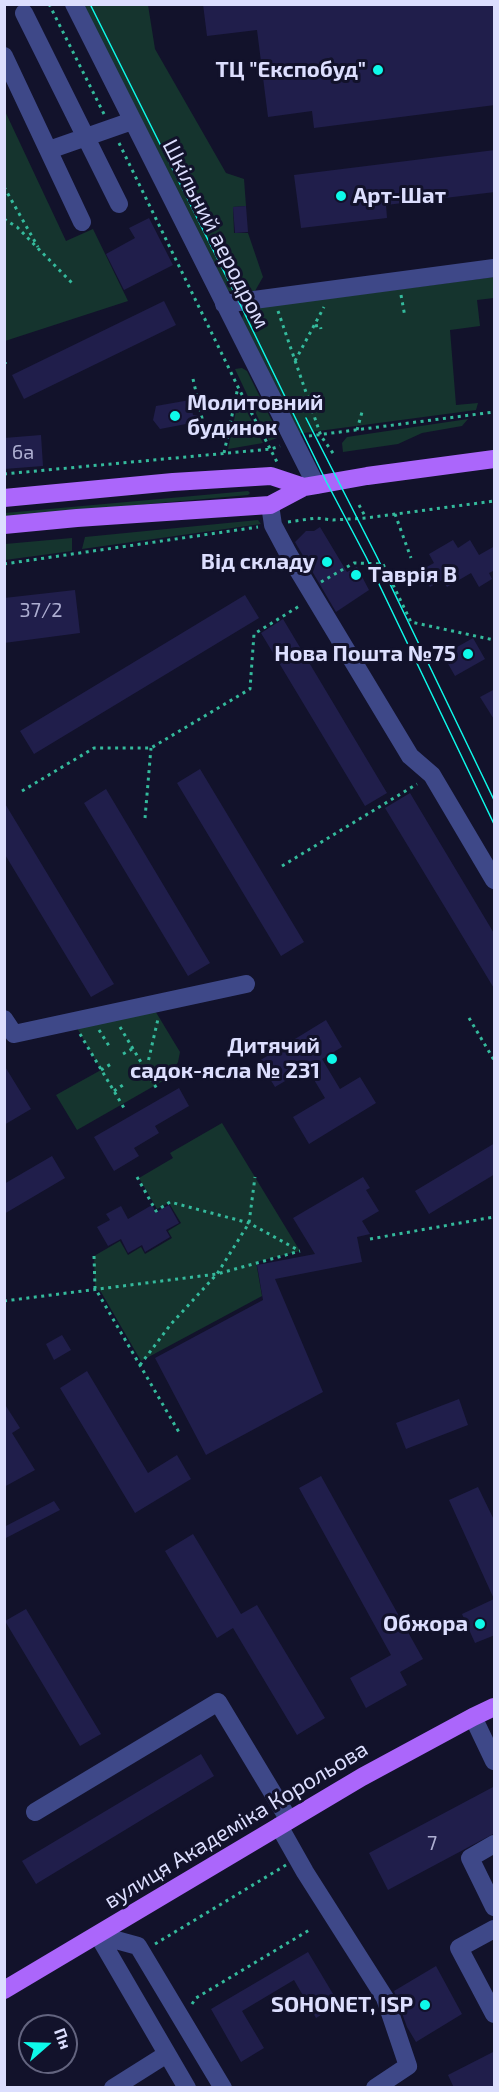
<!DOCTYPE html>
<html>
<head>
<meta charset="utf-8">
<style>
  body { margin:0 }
  #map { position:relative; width:499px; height:2092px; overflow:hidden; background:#12122b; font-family:"Exo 2",sans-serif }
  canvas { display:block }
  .frame { position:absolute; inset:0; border:6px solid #dcdefe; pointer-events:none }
  .north { position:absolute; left:18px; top:2014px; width:60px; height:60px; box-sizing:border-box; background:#12122b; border:2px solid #63647f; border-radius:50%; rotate:70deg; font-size:16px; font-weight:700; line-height:24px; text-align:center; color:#dcdefe }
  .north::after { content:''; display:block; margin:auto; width:21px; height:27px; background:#0ef9e9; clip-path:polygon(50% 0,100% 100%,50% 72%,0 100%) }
</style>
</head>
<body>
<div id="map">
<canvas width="499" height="2092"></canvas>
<div class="frame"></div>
<div class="north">Пн</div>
</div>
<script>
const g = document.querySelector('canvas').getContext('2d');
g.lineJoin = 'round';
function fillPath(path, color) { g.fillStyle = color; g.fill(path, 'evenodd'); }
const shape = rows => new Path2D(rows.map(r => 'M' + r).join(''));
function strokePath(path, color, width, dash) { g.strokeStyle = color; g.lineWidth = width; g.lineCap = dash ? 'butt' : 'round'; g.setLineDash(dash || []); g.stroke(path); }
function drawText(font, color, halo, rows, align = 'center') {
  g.font = font + ' "Exo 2",sans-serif'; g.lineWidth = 6; g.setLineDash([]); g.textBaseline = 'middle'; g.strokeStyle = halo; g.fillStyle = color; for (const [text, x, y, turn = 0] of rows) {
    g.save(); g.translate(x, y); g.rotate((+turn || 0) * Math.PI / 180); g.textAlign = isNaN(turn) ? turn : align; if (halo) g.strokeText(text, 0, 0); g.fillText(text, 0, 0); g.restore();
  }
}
fillPath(shape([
  [82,5,148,5,155,49,226,173,244,179,246,206,233,207,234,233,248,233,263,277,255,291,238,293,224,290],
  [4,109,66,241,93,229,128,301,5,341],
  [494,277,494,298,477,300,480,326,450,330,456,405,478,403,476,410,296,434,241,322,243,315,248,309],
  [242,368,247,371,280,437,269,441,235,369],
  [239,396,263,443,228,449],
  [468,419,462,426,422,433,398,444,343,452,342,443,347,437],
  [248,491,250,493,248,495,5,517,5,513],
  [258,520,261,524,82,549,85,537],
  [72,538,72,551,5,560,5,544],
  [151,1004,180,1052,178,1062,173,1071,168,1078,77,1130,56,1095,101,1070,73,1021],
  [222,1123,300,1251,256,1262,262,1296,141,1361,101,1292,95,1288,94,1256,120,1241,128,1255,141,1247,145,1254,172,1238,168,1231,181,1223,169,1203,157,1209,139,1178,173,1158,170,1153]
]), '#15342e');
fillPath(shape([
  [203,4,495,4,495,105,314,128,312,111,268,117,257,30,207,36],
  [495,150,495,192,386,205,387,218,301,228,294,175],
  [246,206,248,232,235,233,233,207],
  [149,218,173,265,124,290,106,254,135,238,129,228],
  [164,301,176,325,24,399,12,375],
  [190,400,193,415,199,416,202,422,201,428,196,431,189,430,186,424,160,429,153,420,156,406],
  [41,435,43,466,4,469,4,438],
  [320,527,347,572,357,567,369,590,336,612,295,542,306,531,314,531],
  [453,540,458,548,470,540,479,555,495,546,495,570,489,573,492,579,479,587,471,573,447,587,442,580,430,587,421,570,434,563,429,554],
  [75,590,80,633,4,643,4,598],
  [245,595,259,618,34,754,20,731],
  [283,619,387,793,365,806,261,633],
  [473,638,485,659,455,676,443,655],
  [495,689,495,721,480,697],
  [200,769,304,942,281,956,177,783],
  [106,789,210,963,188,976,84,803],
  [410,793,495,935,495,990,385,808],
  [4,802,114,984,91,997,4,853],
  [326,1020,342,1047,322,1059,340,1089,360,1077,376,1103,309,1144,293,1117,325,1098,307,1068,275,1087,259,1061],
  [4,1065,31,1109,4,1125],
  [179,1088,189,1106,155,1126,159,1133,134,1148,139,1156,114,1171,94,1137],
  [495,1143,495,1174,429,1214,415,1191],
  [52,1156,65,1178,4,1214,4,1184],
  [363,1177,370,1188,366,1190,379,1211,362,1221,370,1234,357,1237,362,1262,275,1279,323,1392,206,1455,155,1358,263,1300,257,1265,315,1254,293,1218],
  [152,1205,156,1212,169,1205,179,1223,166,1230,170,1237,145,1252,142,1245,128,1253,121,1239,108,1246,97,1227,110,1220,106,1214,121,1206,128,1219],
  [62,1335,71,1350,54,1360,46,1344],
  [87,1371,148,1473,177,1455,191,1479,135,1513,60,1388],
  [459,1399,468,1425,406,1449,396,1423],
  [4,1403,20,1428,12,1433,35,1470,4,1487],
  [321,1476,423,1659,400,1672,407,1685,366,1708,350,1678,391,1655,299,1488],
  [478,1487,495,1522,495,1635,475,1643,462,1614,494,1599,449,1500],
  [54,1501,60,1510,4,1539,4,1527],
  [193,1534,241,1614,257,1605,325,1718,297,1735,233,1628,217,1638,165,1551],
  [26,1609,101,1734,80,1746,5,1621],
  [201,1754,214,1776,36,1884,22,1861],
  [495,1786,495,1833,388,1890,369,1853],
  [308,1952,339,2004,316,2018,294,1980,242,2011,264,2048,241,2062,211,2009],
  [436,1966,462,2014,416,2042,407,2027,394,1991],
  [495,2051,495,2088,454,2088,448,2075]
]), '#201e4b');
strokePath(shape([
  [49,4,105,116],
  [119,143,238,387,277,462],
  [4,187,38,247],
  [4,219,17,227,72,283],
  [401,295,405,317],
  [278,311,321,436,335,456],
  [315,326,320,325,321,329],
  [295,361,324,307],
  [4,362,8,366],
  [193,379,202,418,203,434,227,440],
  [357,430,362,412],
  [309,436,494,412],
  [224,453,238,387],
  [4,474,271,449,280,446],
  [359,505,366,518],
  [395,514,411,558],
  [288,522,316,518,333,520,366,518,494,501],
  [4,564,258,527],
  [321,582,354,563,383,564,411,622,494,640],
  [22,791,94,748,151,748,250,689,254,634,301,605],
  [145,818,151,748],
  [282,866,417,784],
  [469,1018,494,1060],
  [120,1027,157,1089],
  [99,1030,111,1049],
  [80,1034,124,1108],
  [123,1054,132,1049],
  [101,1070,111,1064],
  [136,1076,146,1071,158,1019],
  [114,1091,123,1085],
  [137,1177,156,1211,170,1202,249,1223,298,1250],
  [370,1239,494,1217],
  [94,1256,95,1288,180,1434],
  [4,1301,217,1274,300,1251],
  [140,1365,171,1324,217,1274,249,1223,255,1177],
  [155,1944,286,1865],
  [192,2004,196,1998,311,1929]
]), '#34ba9c', 3, [3, 4.5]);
strokePath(shape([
  [74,4,316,485],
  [24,13,119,204],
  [4,56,82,222],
  [49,150,132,121],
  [224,304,494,268],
  [270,505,273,525,289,555,410,756,432,775,494,880],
  [4,1019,14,1034,246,984],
  [473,1717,494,1761],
  [35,1812,218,1702,289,1820],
  [279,1826,305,1872,385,1998,408,2066,375,2088],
  [494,1844,470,1858,494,1907],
  [494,1929,459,1948,494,2014],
  [98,1935,138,1946,223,2088],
  [98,1935,187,2088],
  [113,2088,167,2054]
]), '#3e4888', 18);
strokePath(shape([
  [4,498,173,482,271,476,304,487],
  [4,525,77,518,270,505,304,487,316,485,367,476,494,459],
  [4,1990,362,1777,473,1717,494,1707]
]), '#ab66fb', 18);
strokePath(shape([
  [90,4,239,302,327,483,366,557,494,824],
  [306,418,377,557,494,800]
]), '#0ef9e9', 1.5);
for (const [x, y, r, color] of [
  [378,70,6,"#0ef9e9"],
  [341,196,6,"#0ef9e9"],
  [175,416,6,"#0ef9e9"],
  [327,562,6,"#0ef9e9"],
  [356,575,6,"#0ef9e9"],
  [468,654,6,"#0ef9e9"],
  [332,1059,6,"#0ef9e9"],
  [480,1624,6,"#0ef9e9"],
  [425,2005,6,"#0ef9e9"]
]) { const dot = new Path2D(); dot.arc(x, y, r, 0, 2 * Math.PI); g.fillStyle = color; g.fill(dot); strokePath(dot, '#12122b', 2); }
drawText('20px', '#adaed1', null, [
  ["6а",23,452],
  ["37/2",41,610],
  ["7",432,1843]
]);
drawText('bold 22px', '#dcdefe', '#12122b', [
  ["ТЦ \"Експобуд\"",366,70],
  ["Арт-Шат",353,196,"left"],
  ["Молитовний",187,403,"left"],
  ["будинок",187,428,"left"],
  ["Від складу",315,562],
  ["Таврія В",368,575,"left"],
  ["Нова Пошта №75",456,654],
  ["Дитячий",320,1046],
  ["садок-ясла № 231",320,1071],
  ["Обжора",468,1624],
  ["SOHONET, ISP",413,2005]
], 'right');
drawText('22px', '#dcdefe', '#12122b', [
  ["Шкільний аеродром",216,234,63],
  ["вулиця Академіка Корольова",236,1825,-31]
]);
</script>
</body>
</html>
